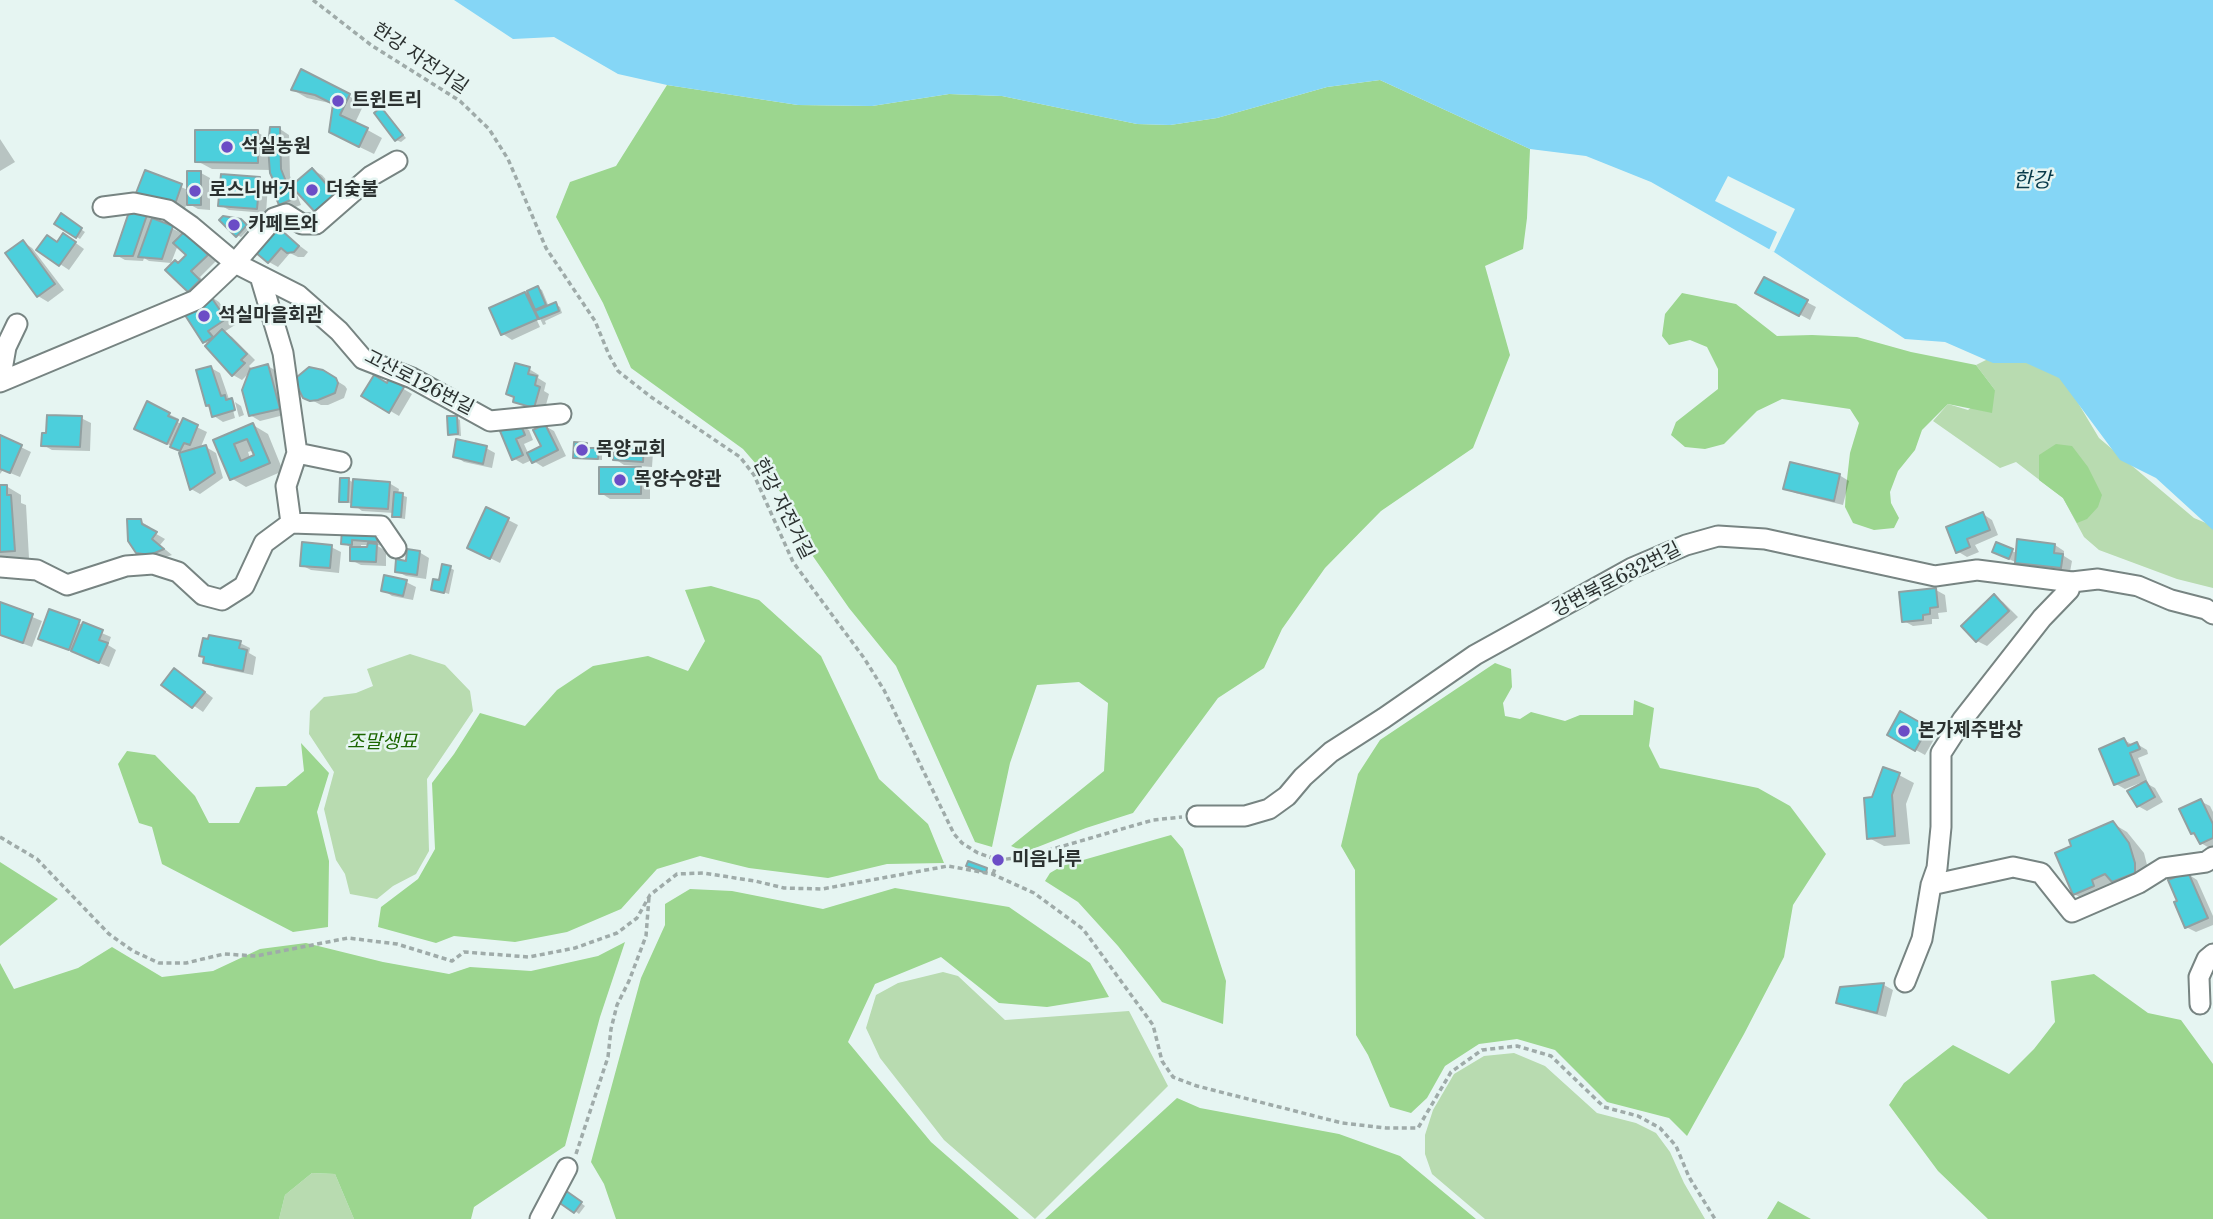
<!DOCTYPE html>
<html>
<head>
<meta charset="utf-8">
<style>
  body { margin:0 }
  canvas { display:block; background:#e6f5f2 }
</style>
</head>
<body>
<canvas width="2213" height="1219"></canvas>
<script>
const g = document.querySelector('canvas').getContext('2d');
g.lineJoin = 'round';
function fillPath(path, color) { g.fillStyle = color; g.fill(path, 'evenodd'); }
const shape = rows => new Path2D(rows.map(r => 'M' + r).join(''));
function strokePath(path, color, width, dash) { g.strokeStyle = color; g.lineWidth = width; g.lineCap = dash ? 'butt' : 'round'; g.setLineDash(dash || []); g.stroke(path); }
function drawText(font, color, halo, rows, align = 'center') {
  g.font = font + ' "Libre Baskerville","Noto Sans KR",serif'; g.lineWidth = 5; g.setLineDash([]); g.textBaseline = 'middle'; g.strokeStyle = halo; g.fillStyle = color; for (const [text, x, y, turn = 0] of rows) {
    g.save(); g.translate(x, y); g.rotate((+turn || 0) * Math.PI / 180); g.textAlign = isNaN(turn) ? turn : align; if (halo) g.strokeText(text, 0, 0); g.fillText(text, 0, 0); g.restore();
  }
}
fillPath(shape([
  [2010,348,2059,371,2099,438,2194,518,2213,526,2213,588,2177,579,2099,550,2084,537,2063,498,2016,462,2000,468,1933,421,1948,404,1968,410,1995,390,1976,365],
  [410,654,445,665,470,691,473,711,427,779,429,851,416,874,393,886,377,899,350,894,345,874,336,860,324,809,334,772,309,734,310,711,324,697,356,693,373,686,367,669],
  [943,972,958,976,1005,1020,1129,1011,1168,1086,1035,1219,944,1140,880,1058,866,1028,876,995,898,983],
  [1514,1053,1545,1066,1597,1113,1636,1123,1656,1133,1670,1152,1684,1183,1705,1219,1485,1219,1432,1174,1425,1154,1425,1135,1433,1110,1454,1074,1484,1056],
  [312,1173,335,1174,354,1219,279,1219,285,1195]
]), '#b8dbb0');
fillPath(shape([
  [1380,80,1530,149,1527,218,1523,249,1485,266,1510,355,1473,448,1381,511,1325,568,1282,629,1264,668,1218,698,1133,813,1086,828,1025,852,1011,846,1104,771,1108,703,1079,682,1037,685,1010,763,992,847,975,842,896,666,849,608,810,552,783,495,743,449,631,368,603,303,556,217,570,182,616,166,667,85,798,105,872,106,949,94,1002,96,1137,124,1170,125,1217,118,1327,87],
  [1682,293,1736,304,1777,336,1812,335,1857,337,1911,352,1976,365,1995,390,1992,413,1948,404,1922,430,1915,450,1898,471,1890,492,1891,503,1899,518,1894,528,1874,530,1853,523,1845,507,1846,488,1850,453,1859,423,1850,409,1782,399,1757,411,1724,444,1705,449,1685,447,1671,435,1676,422,1718,389,1718,369,1707,347,1690,340,1669,345,1662,336,1665,314],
  [2056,444,2072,446,2088,467,2102,495,2098,507,2087,519,2077,523,2063,498,2039,480,2039,455],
  [711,586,759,600,821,656,879,779,928,824,944,863,887,864,828,878,749,868,700,856,657,869,621,909,567,932,515,942,454,936,436,943,378,927,381,907,418,879,435,849,432,783,454,754,480,713,525,726,557,690,593,666,648,656,688,671,705,641,685,590],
  [1495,663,1511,669,1512,687,1503,703,1505,716,1520,719,1531,712,1565,721,1580,715,1633,715,1634,700,1654,708,1649,746,1660,768,1758,788,1790,806,1826,854,1793,905,1784,957,1744,1034,1687,1136,1669,1118,1607,1102,1555,1050,1517,1039,1479,1044,1445,1066,1427,1098,1411,1113,1390,1107,1368,1055,1356,1035,1355,870,1341,846,1358,774,1380,740],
  [301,743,329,773,317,812,329,861,328,927,293,932,162,864,152,827,139,823,118,764,127,751,155,755,195,796,209,823,239,823,256,787,286,786,304,771],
  [1171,835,1183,849,1226,981,1223,1024,1162,1002,1118,946,1078,902,1045,881,1050,873,1062,866],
  [0,862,58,899,0,946],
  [895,888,1009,907,1090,963,1109,997,1047,1007,999,1003,941,957,875,984,848,1042,931,1142,1019,1219,616,1219,604,1184,591,1162,641,978,665,925,665,904,690,889,732,891,823,909],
  [625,942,600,1017,565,1146,474,1207,471,1219,354,1219,335,1174,312,1173,285,1195,279,1219,0,1219,0,963,14,989,78,968,112,947,162,977,213,971,260,949,306,943,383,962,449,974,470,967,531,971,598,956],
  [2094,974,2148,1013,2181,1020,2213,1064,2213,1219,1988,1219,1938,1171,1889,1105,1904,1083,1953,1045,2009,1074,2034,1049,2055,1022,2051,981],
  [1177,1098,1200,1108,1339,1134,1400,1156,1476,1219,1045,1219],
  [1778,1201,1811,1219,1767,1219]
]), '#9cd68f');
fillPath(shape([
  [454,0,2213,0,2213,530,2156,478,2120,460,2059,378,2026,363,1993,363,1945,342,1905,339,1774,252,1651,182,1586,156,1530,149,1380,80,1327,87,1217,118,1170,125,1137,124,1002,96,949,94,872,106,798,105,667,85,618,74,554,37,513,39]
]), '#85d6f6');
fillPath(shape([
  [1728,176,1795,209,1774,252,1769,250,1777,232,1715,201]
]), '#e6f5f2');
fillPath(shape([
  [302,72,364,104,355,123,382,138,374,154,345,140,334,104,307,98,293,90],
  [381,110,406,138,401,142,396,140],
  [280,129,289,135,290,176,294,186,312,170,322,175,344,200,325,216,316,211,294,187,301,205,290,209,281,204,271,170,212,169,197,161,257,132,270,140],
  [0,139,15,162,0,171],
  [146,172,188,190,201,173,210,178,210,210,198,209,187,203,184,211,148,197],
  [259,179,268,185,266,213,229,210,220,205],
  [61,216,85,232,80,239,56,223],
  [146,216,194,239,216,261,200,277,208,286,198,296,189,291,179,264,188,255,178,245,171,263,149,261,144,258,143,261,125,260,116,255],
  [241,221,250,228,241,237,237,235],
  [280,231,308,252,304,257,298,257,290,253,278,267,269,262],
  [73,241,84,249,69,270,60,264],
  [23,242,32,248,64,290,48,302,38,296,7,253],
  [1765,280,1816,307,1810,320,1758,292],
  [538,288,542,290,549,307,555,304,560,307,562,313,545,321,546,324,543,325,531,299,527,299,540,327,512,340,503,334,525,294,531,297],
  [210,296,219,302,235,325,224,332,232,337,255,360,249,366,253,370,268,366,278,372,288,414,260,421,250,415,251,371,242,380,233,375,209,345,204,342],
  [211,368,220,373,229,399,234,402,231,402,235,418,223,422,214,416,211,407,208,405],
  [316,368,345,386,347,389,344,398,328,405,321,405,304,396,309,369],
  [529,369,539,375,538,378,546,383,544,391,549,394,544,412,515,401],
  [390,381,412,394,399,416,363,395,387,385],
  [235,402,241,406,244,415,239,417],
  [148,404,179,419,177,422,182,424,184,421,207,432,200,449,206,447,216,453,223,478,200,494,191,489,185,453,146,433],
  [81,418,91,423,90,451,52,450,43,445],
  [456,418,460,420,461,436,450,434],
  [253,425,268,434,283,471,246,487,231,478,216,441],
  [254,450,256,456,250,458,248,452],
  [520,425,529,430,533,440,524,444,529,455,543,447,545,426,554,431,566,456,543,467,532,460,523,464,513,458,502,432],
  [0,437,31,452,20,477,3,470,0,474],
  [586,445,590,449,602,452,602,460,579,459,575,457],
  [644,447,653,453,652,467,624,465,615,459],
  [486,448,495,453,492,468,464,462,455,456],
  [640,469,650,474,650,499,610,499,601,493],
  [1839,475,1849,481,1843,505,1795,493,1785,488],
  [349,480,354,483,389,483,399,489,398,494,407,497,405,519,398,518,394,513,362,511,353,504,341,501],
  [6,486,21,495,21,503,26,505,29,558,0,560,0,487],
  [487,509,518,525,500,563,478,552],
  [1983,514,1992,520,1998,535,1975,545,1979,552,1967,557,1957,551],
  [140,521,150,527,151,531,165,539,160,545,172,555,160,559,147,557,137,551],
  [344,531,377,533,386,546,376,545,386,551,386,566,361,565,351,560,352,548,343,543],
  [361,545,369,545,369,549,361,549],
  [2019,541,2055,545,2064,551,2064,556,2072,561,2070,572,2026,567,1998,554,2012,551,2017,553],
  [331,547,341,552,339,573,311,570,301,565],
  [419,552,429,558,426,579,406,576,396,571],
  [450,568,454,570,449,594,433,589],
  [406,582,416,587,413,600,392,596,383,590],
  [1936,590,1945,595,1947,612,1938,613,1939,619,1932,619,1932,624,1913,626,1904,621],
  [1994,596,2003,602,2018,617,1987,646,1977,641,1963,626],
  [1,604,42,621,32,647,0,635],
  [50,611,111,637,108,645,116,650,109,667,40,638],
  [240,643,250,648,249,653,256,657,253,675,215,667,205,662,206,658],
  [184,676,213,698,203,712,164,685],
  [1901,713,1937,734,1925,755,1889,735],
  [2124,740,2133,745,2137,744,2147,750,2148,754,2138,758,2147,780,2144,782,2155,788,2163,802,2147,811,2138,806,2140,783,2125,789,2116,784],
  [1899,775,1914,783,1906,804,1910,844,1884,846,1869,838,1873,798],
  [2200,801,2210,806,2213,812,2213,848,2211,849,2201,843,2198,836,2192,833],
  [2112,823,2127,832,2144,853,2149,873,2089,902,2074,894],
  [2188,874,2197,880,2213,916,2213,925,2196,932,2186,927,2179,902],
  [1884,985,1893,990,1886,1017,1848,1007,1838,1002],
  [567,1193,585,1206,579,1214,575,1211]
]), '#0003');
const building = shape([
  [301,69,350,94,340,115,368,128,359,147,329,132,333,104,315,95,291,90,301,69],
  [381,107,403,135,395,141,374,113,381,107],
  [270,127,280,127,281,169,293,199,279,205,272,188,276,186,270,173,268,147,270,127],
  [195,130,258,130,258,163,195,162,195,130],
  [312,168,335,194,315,212,291,186,312,168],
  [145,170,182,184,174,207,136,193,145,170],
  [187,171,201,171,201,205,187,205,187,171],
  [221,174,260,177,257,209,218,206,221,174],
  [130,209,147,215,133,256,114,256,130,209],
  [61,213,82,228,76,238,54,224,61,213],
  [223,216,241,219,247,225,236,237,219,220,223,216],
  [152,218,173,226,162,259,138,257,152,218],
  [280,229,299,246,294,252,287,253,281,248,268,263,255,252,273,231,280,229],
  [184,232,208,255,191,271,200,280,188,292,165,270,175,260,178,263,186,255,173,243,184,232],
  [63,233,76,242,59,266,36,250,47,235,57,242,63,233],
  [23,240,55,284,37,297,5,253,23,240],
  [1764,277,1808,300,1799,316,1755,293,1764,277],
  [538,286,546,305,535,310,527,291,538,286],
  [525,292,538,319,501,335,489,308,525,292],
  [209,294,226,319,208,331,213,337,203,343,183,312,209,294],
  [556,302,559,311,539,319,535,311,556,302],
  [222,329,247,354,241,360,245,363,232,376,205,346,222,329],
  [515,363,530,367,528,374,537,376,535,385,540,387,534,408,513,402,514,397,506,394,515,363],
  [268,364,280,409,249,416,242,390,250,369,268,364],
  [211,366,221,396,225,395,226,400,232,398,235,410,212,417,209,405,206,406,196,370,211,366],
  [309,367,323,370,336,378,338,383,335,393,318,400,310,401,303,398,296,384,297,377,309,367],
  [374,375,387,383,389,378,404,387,389,413,361,396,374,375],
  [147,401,170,413,168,416,178,420,167,444,134,429,147,401],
  [47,415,82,416,80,447,41,446,42,433,46,433,47,415],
  [447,416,457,416,458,434,448,435,447,416],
  [183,418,198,425,190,445,184,443,180,451,170,447,183,418],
  [253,423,270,463,230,480,213,440,253,423],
  [247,439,254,455,241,461,234,444,247,439],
  [520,423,525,435,516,439,523,455,512,460,500,431,520,423],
  [545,424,558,450,532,463,527,453,541,446,533,430,545,424],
  [0,435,22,445,10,473,0,469,0,435],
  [456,439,487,446,483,464,453,457,456,439],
  [574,442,587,443,587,448,599,448,598,459,573,458,574,442],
  [614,443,644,445,643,462,613,460,614,443],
  [206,445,215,473,190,490,179,453,206,445],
  [1790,462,1840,474,1834,501,1783,489,1790,462],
  [599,467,641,467,641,494,599,494,599,467],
  [340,478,349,478,348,502,339,502,340,478],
  [353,479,390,482,388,509,351,507,353,479],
  [0,485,7,485,7,495,11,495,15,551,0,552,0,485],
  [394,492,403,493,401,517,392,517,394,492],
  [486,507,509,518,490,559,467,548,486,507],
  [1983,512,1990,530,1967,539,1970,547,1956,553,1946,527,1983,512],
  [127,519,141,519,142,524,157,532,152,539,164,549,150,555,136,553,128,541,127,519],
  [342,529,378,531,377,542,352,540,352,545,341,544,342,529],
  [2017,539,2055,544,2054,553,2063,554,2061,568,2015,563,2017,539],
  [302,542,332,545,330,568,300,566,302,542],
  [1996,542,2013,549,2009,559,1992,552,1996,542],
  [368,543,377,544,376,562,350,561,350,547,367,547,368,543],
  [407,549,420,551,417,575,395,572,396,559,406,561,407,549],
  [442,564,451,566,444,593,431,590,433,579,439,580,442,564],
  [384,575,407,580,403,596,381,591,384,575],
  [1936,588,1938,607,1930,608,1930,614,1923,615,1923,620,1902,622,1899,592,1936,588],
  [1994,594,2009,611,1976,642,1961,626,1994,594],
  [0,602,33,614,23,643,0,635,0,602],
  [49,609,80,620,69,650,38,639,49,609],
  [83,622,103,630,99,640,108,643,99,663,71,651,83,622],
  [209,635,241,641,239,648,247,650,243,671,203,663,204,657,199,656,203,638,208,639,209,635],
  [174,668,205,692,192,708,161,685,174,668],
  [1900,711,1928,727,1915,751,1887,735,1900,711],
  [2124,738,2128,746,2137,742,2140,749,2130,753,2139,775,2114,785,2099,749,2124,738],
  [1883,767,1900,773,1892,795,1895,836,1867,839,1864,798,1872,797,1883,767],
  [2146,781,2155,797,2137,807,2127,791,2146,781],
  [2201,799,2213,824,2213,838,2200,844,2194,833,2191,834,2179,809,2201,799],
  [2113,821,2129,843,2135,863,2135,873,2112,882,2105,874,2092,880,2094,886,2073,895,2055,853,2071,846,2069,840,2113,821],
  [968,861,987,868,986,873,966,866,968,861],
  [2188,872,2208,918,2185,928,2174,902,2177,901,2168,880,2188,872],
  [1884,983,1877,1013,1836,1003,1840,987,1884,983],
  [562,1188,582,1202,574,1213,554,1199,562,1188]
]);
fillPath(building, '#4ccfdc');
strokePath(building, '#92a0a1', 2);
const minor = shape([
  [103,207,134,203,168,210,191,226,235,263,274,218,286,214,302,224,316,224,371,176,397,161],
  [0,381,6,347,17,324],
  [0,382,196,300,235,263,298,295,339,331,363,359,412,378,490,421,561,414],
  [297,453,341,462],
  [291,523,381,526,396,548],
  [0,567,37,570,67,585,126,566,153,564,178,572,203,595,222,600,244,586,264,543,291,523,286,486,297,453,283,353,260,276],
  [1197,816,1245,816,1269,809,1287,796,1303,777,1331,752,1384,718,1475,655,1632,568,1686,545,1718,536,1765,539,1935,576,1977,570,2072,582,2098,579,2138,586,2171,600,2206,609,2213,614],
  [1931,885,2013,867,2041,873,2072,912,2139,883,2163,868,2206,862,2213,857],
  [1905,982,1922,939,1931,885,1937,868,1941,827,1941,753,1963,719,2042,618,2069,590,2072,582],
  [2200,1004,2199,977,2207,959,2213,954],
  [540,1219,567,1168]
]);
strokePath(minor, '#778482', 23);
strokePath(shape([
  [313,0,371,45,460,101,489,129,508,159,546,248,595,321,609,355,618,371,651,397,740,457,754,475,793,562,864,658,884,690,954,834,962,843,978,853,998,860,1025,857,1153,820,1182,817],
  [0,837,37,859,109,934,133,951,159,963,186,963,224,954,256,956,348,938,397,944,452,961,464,952,529,957,575,948,617,933,637,918,650,895,677,874,703,873,755,881,784,888,822,889,948,866,992,874,1034,893,1083,929,1153,1025,1162,1061,1173,1077,1197,1086,1342,1123,1386,1128,1418,1128,1451,1072,1482,1050,1517,1046,1551,1056,1604,1107,1638,1116,1660,1128,1676,1146,1689,1177,1715,1219],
  [993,874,998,860],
  [576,1154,608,1057,611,1029,617,1005,629,981,646,936,649,897]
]), '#9faba9', 3.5, [5, 3.5]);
strokePath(minor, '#fff', 19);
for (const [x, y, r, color] of [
  [338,101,7,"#6b4dc6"],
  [227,147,7,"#6b4dc6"],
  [312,190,7,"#6b4dc6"],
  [195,191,7,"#6b4dc6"],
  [234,225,7,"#6b4dc6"],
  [204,316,7,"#6b4dc6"],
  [582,450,7,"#6b4dc6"],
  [620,480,7,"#6b4dc6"],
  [1904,731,7,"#6b4dc6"],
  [998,860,7,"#6b4dc6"]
]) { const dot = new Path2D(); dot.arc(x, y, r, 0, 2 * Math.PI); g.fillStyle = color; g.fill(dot); strokePath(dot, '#e6f5f2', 2.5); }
drawText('19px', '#2b3130', '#e6f5f2', [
  ["한강 자전거길",420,59,34],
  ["고산로126번길",419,383,27],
  ["한강 자전거길",783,509,63],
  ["강변북로632번길",1617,580,-27]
]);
drawText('bold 19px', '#2b3130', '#e6f5f2', [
  ["트윈트리",352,101],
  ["석실농원",241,147],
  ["더숯불",326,190],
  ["로스니버거",209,191],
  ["카페트와",248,225],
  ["석실마을회관",218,316],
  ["목양교회",596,450],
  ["목양수양관",634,480],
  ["본가제주밥상",1918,731],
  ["미음나루",1012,860]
], 'left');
drawText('italic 19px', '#1c6600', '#e6f5f2', [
  ["조말생묘",382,743]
]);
drawText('italic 21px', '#093b4b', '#e6f5f2', [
  ["한강",2032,181]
]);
</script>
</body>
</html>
